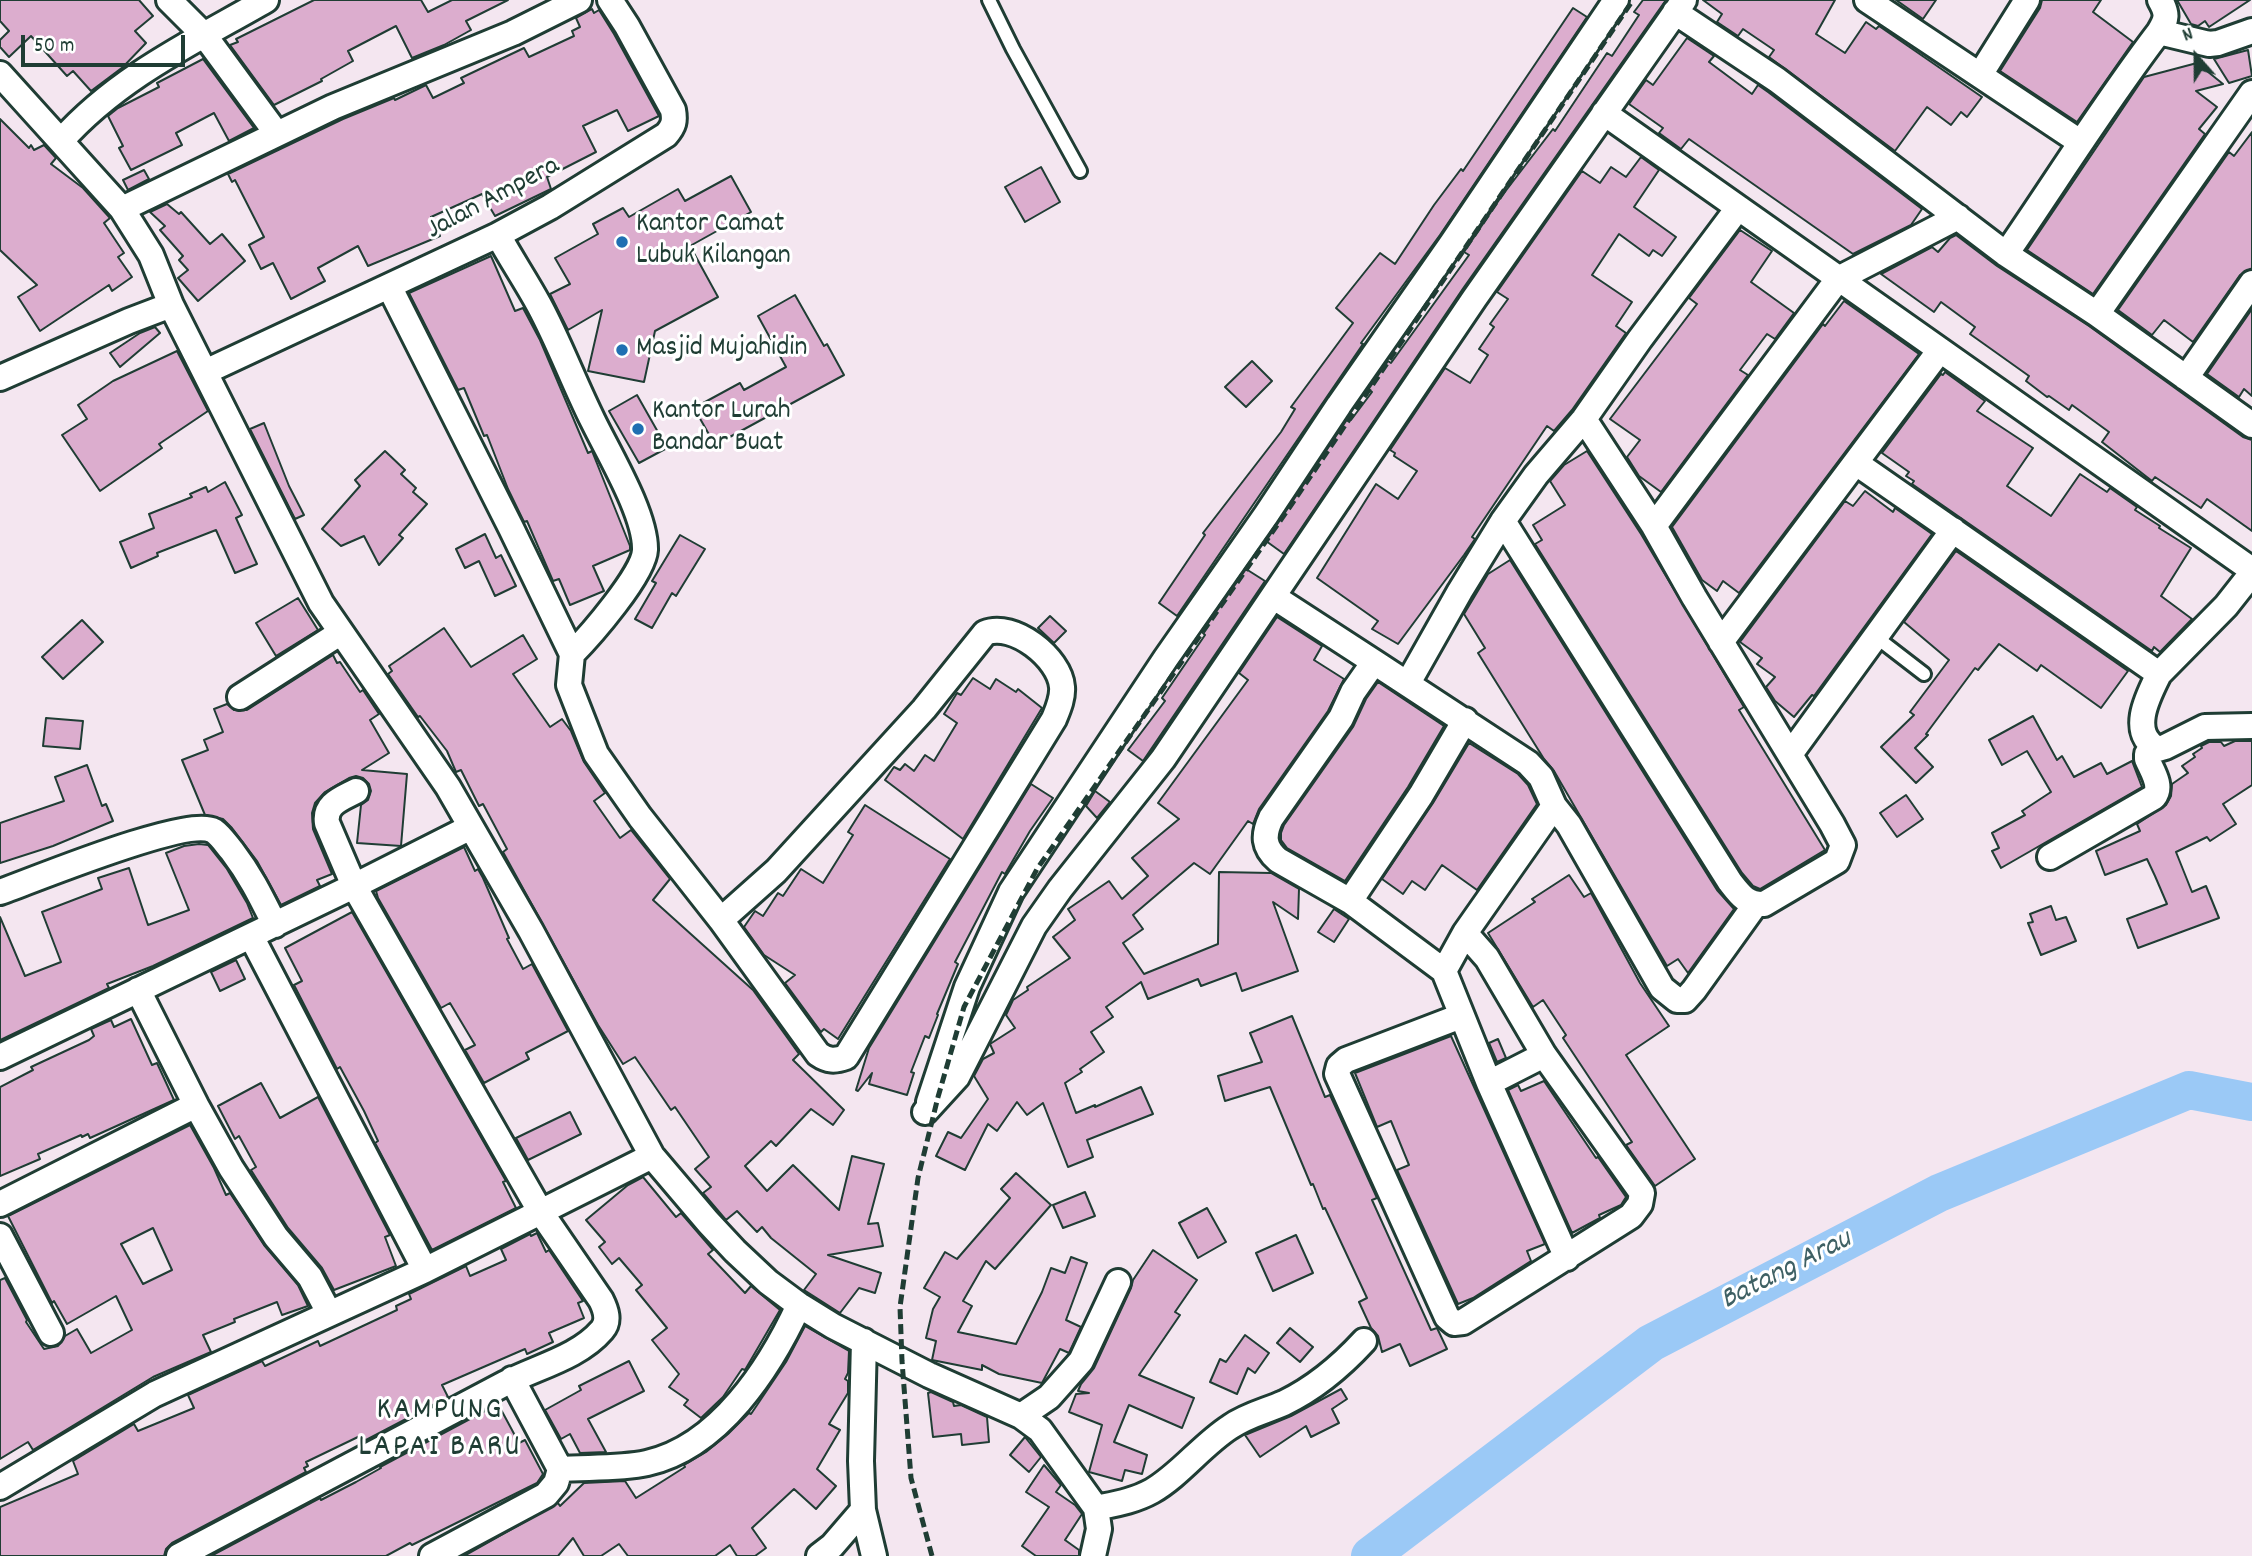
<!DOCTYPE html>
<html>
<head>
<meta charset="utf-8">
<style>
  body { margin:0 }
  #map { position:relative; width:2252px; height:1556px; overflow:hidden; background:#f4e6f0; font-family:Dekko,sans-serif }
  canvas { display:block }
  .north { position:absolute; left:2161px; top:21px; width:70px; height:70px; -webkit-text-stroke:5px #fff; paint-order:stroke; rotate:339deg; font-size:19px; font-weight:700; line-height:28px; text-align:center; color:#1f3d34 }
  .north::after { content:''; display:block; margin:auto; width:24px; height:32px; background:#1f3d34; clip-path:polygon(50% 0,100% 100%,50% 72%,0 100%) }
  .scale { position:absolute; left:21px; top:35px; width:164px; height:32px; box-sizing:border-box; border:4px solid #1f3d34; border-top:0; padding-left:9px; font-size:21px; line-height:24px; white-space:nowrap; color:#1f3d34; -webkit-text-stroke:5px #fff; paint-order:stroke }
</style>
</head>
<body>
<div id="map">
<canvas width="2252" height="1556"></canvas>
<div class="north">N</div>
<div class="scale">50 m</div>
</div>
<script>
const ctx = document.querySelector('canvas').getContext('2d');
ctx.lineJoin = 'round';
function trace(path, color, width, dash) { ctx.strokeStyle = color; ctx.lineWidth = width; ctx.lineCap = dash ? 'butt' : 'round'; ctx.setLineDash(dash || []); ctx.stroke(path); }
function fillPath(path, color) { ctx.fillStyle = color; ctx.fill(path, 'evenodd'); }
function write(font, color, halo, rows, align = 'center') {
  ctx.font = font + ' Dekko,sans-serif'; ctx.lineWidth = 6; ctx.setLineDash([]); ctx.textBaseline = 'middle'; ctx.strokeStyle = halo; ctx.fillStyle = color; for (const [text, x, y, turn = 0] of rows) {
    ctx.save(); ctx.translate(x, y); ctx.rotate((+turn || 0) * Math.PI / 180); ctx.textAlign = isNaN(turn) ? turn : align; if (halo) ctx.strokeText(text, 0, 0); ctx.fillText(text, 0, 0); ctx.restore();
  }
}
trace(new Path2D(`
  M1370,1556l281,-213 288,-150 250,-103 63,12`), '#9bc9f6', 38);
const building = new Path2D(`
  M0,0h139l14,16 -18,15 11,12 -23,24 -32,24 -18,-20 -6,5 -36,-40 -22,21 -9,-10v-7l9,-9 -9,-10z
  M314,0h107l7,12 24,-12h56l-42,21 5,9 -27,15 -32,13 -16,-32 -48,25 5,10 -32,18 1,2 -48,24 -44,-60 8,-3 -2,-3z
  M1643,0h23l-204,290 -178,264 -18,-13 82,-123 3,2 21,-28 -4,-2 20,-29 3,2 78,-108 -5,-3 37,-55 52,-68 2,2 52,-78 5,3 27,-41 -5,-3z
  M1703,0h132l-19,34 29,19 21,-31 10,7 3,-3 103,71 -15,20 -6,-5 -10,13 -24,-18 -32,44 -126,-94 5,-7 -31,-21 -5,7 -21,-14 5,-8z
  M1896,0h40l-13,19z
  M2042,0h59l-8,12 40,30 -56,80 -77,-51 40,-63z
  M2177,0h73l-41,27 -4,-6 -7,5 -7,-2z
  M1573,8l14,9 -147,218 -79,108 2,1 -186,272 -18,-13 46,-68 -2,-2 78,-101 14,-23 -4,-2 62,-84 -17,-15 44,-55 15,11 39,-59 27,-36 2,2z
  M592,9l2,4 5,-3 15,24 45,82 -31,15 -11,-21 -34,16 13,26 -49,25 4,12 -56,27 -13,-22 -51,23 9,19 -72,30 -10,-20 -40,22 7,13 -34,18 -18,-36 -12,6 -12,-24 15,-8 -29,-57 -3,2 -4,-8 115,-55 51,-21 1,2 31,-15 7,13 31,-15 -3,-5 63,-30 5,9 45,-21 -2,-5 8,-4 -4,-9z
  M1687,38l27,18 -5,6 43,32 6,-9 10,7 154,117 -11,16 -58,29 -164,-115 -8,10 -22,-16 4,-5 -34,-24 17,-24 7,5z
  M2248,50l4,26 -23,7 -15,-24z
  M203,59l51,69 -25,13 -15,-28 -38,20 6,12 -51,25 -12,-22 4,-2 -15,-30 10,-8 41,-21 -2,-4z
  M2197,63l26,21 -27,7 21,16 -18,22 6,5 -112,160 -66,-44 117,-173z
  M0,119l29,29 2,-3 3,5 10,-5 12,13 -5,6 32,24 27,30 -6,5 20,30 -6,4 14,20 -20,14 -3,-6 -69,46 -22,-34 19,-12 -37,-35z
  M2252,132v136l-12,7 -47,67 -29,-22 -12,15 -34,-25 111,-158 5,4z
  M1641,157l18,13 -25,37 42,30 -14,19 -9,-6 -4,6 -30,-22 -27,41 40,27 -16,24 10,7 -54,77 -18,21 -7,-5 -75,111 3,2 -11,16 -66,89 -26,-15 6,-8 -61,-43 59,-94 22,15 19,-28 -23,-15 1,-3 -5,-3 55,-82 25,15 18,-28 -9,-6 15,-22 -4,-3 18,-25 -11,-7 85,-121 18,12 11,-16 15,10z
  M1041,167l19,35 -35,20 -20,-35z
  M144,170l5,9 -21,11 -5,-10z
  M731,176l20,36 -61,34 28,51 -63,34 -11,51 -56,-11 14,-61 -34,20 -18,-36 20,-10 -15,-26 43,-24 -5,-10 30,-16 6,9 49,-28 7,12z
  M167,204l12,10 2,-2 29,32 12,-10 23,27 -47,40 -20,-23 10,-8 -9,-10 4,-4 -23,-26 5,-4 -15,-14z
  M1740,230l32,21 -21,31 43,31 -19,26 -8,-5 -27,36 8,5 -87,117 -22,-16 -12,-19 13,-17 -30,-21 87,-115 -8,-6z
  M1956,235l41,31 92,60 154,111 9,3v91l-45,-32 -6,9 -46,-31 -3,4 -50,-39 7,-10 -37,-27 -3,5 -20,-14 -2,1 -21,-16 3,-5 -59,-42 5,-7 -34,-25 -7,10 -53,-38 51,-27 6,5 12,-14z
  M491,256l24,55 8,-3 17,32 48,113 4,-2 38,95v4l-37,16 11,25 -34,14 -11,-26 -6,2 -26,-60 -3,1 -16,-33 -21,-54 -3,1 -20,-48 -6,2 -49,-97z
  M795,295l29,51 3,-2 17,31 -129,70 -21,-37 46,-25 4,7 42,-23 -28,-51z
  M1844,301l75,53 -180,239 -16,-12 -6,10 -15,-11 -30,-53 151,-203 2,2z
  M2252,309v87l-8,-7 -5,8 -32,-23z
  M155,327l5,6 -40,34 -10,-14 30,-20z
  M177,351l31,60 -49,33 3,4 -62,43 -38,-56 25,-16 -9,-14 35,-24z
  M1252,361l20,20 -26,26 -21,-20z
  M1945,372l40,29 -8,10 56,37 -26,38 44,30 29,-42 27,18 3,-4 27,19 -2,3 25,16 -1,2 32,20 -30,48 31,23 -32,33 -6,-5 -2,4 -240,-167 2,-3 -8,-5 3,-4 -27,-19 59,-79 2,1z
  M637,395l30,53 -28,15 -30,-52z
  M264,423l25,63 15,29 -9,4 -45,-90z
  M385,451l20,19 -4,4 15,14 -3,4 14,12 -28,31 4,3 -24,27 -15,-29 -23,10 -19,-17 38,-43 -5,-6z
  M1587,451l54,83 103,173 -5,3 86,140 -65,39 -7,-3 -11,-13 -207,-329 7,-4 -9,-15 32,-20 -15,-24 14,-16z
  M225,482l17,33 -6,3 21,46 -22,9 -19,-43 -59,23 1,3 -27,12 -11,-26 34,-14 -5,-14 43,-17 -2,-3 16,-7 2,5z
  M1865,491l28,21 2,-4 37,26 -118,162 -2,-1 -18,22 -19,-16 -9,-14 9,-10 -18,-13 5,-6 -22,-16 105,-141 8,5z
  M485,534l11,24 5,-3 15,31 -21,10 -16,-35 -14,7 -9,-19z
  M680,535l25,14 -29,47 -4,-3 -20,35 -17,-9 21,-36 -4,-2z
  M1956,551l172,120 -27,37 -60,-43 -4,6 -38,-27 -21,26 -3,-2 -49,66 2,1 -13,13 18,19 -17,16 -35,-36 33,-32 -4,-3 39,-52 -45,-38z
  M1510,560l207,330 17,19 -46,64 -10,-14 -11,7 -113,-195 -10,-12 -66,-106 7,-5 -21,-34 24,-40z
  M1246,569l19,12 -122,180 -15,-11 37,-49 -3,-3 43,-63 -3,-3z
  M298,598l20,32 -42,26 -20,-33z
  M1050,616l16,15 -12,12 -16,-15z
  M1277,617l45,29 -8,14 30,19 -16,32 -69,98 -6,15 -5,-3 -38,53 -16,-11 -61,52 10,14 -20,14 21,31 74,-30 1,-72 52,1 28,16 -1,30 -25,-17 25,69 -56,20 -6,-18 -35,13 -3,-7 -50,20 -7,-17 -35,25 7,10 -22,15 13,20 -24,17 2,3 -17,11 11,30 19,-8v2l46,-20 12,27 -66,26 6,17 -25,10 -25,-64 -16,12 -10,-13 -20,29 -9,-7 -23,46 -29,-14 12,-24 13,6 27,-39 -14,-23 9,-17 11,-6 -4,-9 25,-16 -9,-13 7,-15 15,-10 -1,-3 43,-29 -17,-21 22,-17 -7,-11 41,-28 13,18 26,-23 -16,-18 47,-39 -21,-16 90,-123 -9,-7z
  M82,620l21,22 -40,37 -21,-22z
  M444,628l27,39 52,-32 14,24 -24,15 37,53 12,-8 9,12 13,31 21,31 -11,8 26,37 11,-8 39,49 -17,21 100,90 46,64 -6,6 51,50 -11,15 -22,-16 -35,37 -5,-5 -26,25 22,25 26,-26 46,45 13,-54 32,8 -16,60 10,-1 5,23 -55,9 53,18 -6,20 -16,-5 -19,25 -36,-23 12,-16 -45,-36 -9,-11 -5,5 -20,-21 -11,9 -23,-27 8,-6 -16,-18 14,-12 -34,-50 -4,3 -36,-53 -12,7 -25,-39 -95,-173 4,-3 -24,-45 -4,2 -18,-36 -5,2 -9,-21 -27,-35 -2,1 -30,-43 4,-3 -3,-5z
  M333,655l4,8 3,-1 20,30 3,-2 16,24 -9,6 19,33 -27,17 45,4 -6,72 -44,-3 4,-38 7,-5 3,-9 -2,-7 -6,-6 -7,-2 -7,2 -24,14 -10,11 -3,10 1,16 19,45 -15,6 3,6 -39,19 -24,-44 -25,-33 -9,-9 -18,-4 -23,-55 26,-10 -4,-10 19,-8 -9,-23 13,-5 7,6h13z
  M973,678l17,11 6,-10 20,13 2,-3 24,19 -79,131 -78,-59 9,-13 6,3 5,-6 9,7 11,-16 9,6 23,-38 -13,-9 13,-21 4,2z
  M1378,682l66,44 -36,61 -63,94 -58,-33 -6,-8v-7l3,-8 69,-98 13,-28z
  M2033,716l24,44 5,-4 12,21 27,-14 6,11 25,-13 10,26 -141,81 -9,-17 7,-3 -7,-15 33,-18 -3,-4 29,-19 -24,-41 -25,14 -13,-25z
  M46,718l37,3 -3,28 -37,-3z
  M2235,741h17v44l-29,19 13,20 -26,17 -3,-4 -31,15 16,40 14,-6 13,32 -81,30 -11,-29 40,-15 -12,-28 -8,-17 -42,16 -9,-24 44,-20 -3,-7 29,-19 5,-9 1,-12 16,-11 -6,-7 13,-9 -2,-3 9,-6 -1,-2 8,-4h12l3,4z
  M1469,743l49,31 10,11 9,19 -60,86 -35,-25 -17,25 -13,-9 -9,13 -21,-15 51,-76z
  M87,765l15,41 4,-2 7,17 -60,25 -53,17v-40l64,-22 -9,-24z
  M1031,784l22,14 -23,33 -25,43 -3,-2 -47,90 3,2 -21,50 1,1 -9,23 -4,-2 -14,36 3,1 -7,22 -38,-11 3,-11 -14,18 -2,-1 13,-42z
  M1095,791l15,11 -13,16 -11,-12z
  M1906,795l17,24 -26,18 -17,-24z
  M865,805l85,54 -112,180 -14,-10 -3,3 -36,-49 10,-8 -31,-20 -20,-28 11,-16 8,5 15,-23 5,3 18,-27 22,14 30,-48 -5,-3z
  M199,844l9,1 19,24 20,34 6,15 -100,48 -46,18 2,4 -109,52v-123l25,59 36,-14 -19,-50 60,-23 -4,-11 31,-10 19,57 41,-15 -23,-57 18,-7z
  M464,847l11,24 3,-2 5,9 26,60 -2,1 16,30 9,-5 36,67 -42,22 3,6 -45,24 -19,-33 10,-5 -25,-42 -9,5 -63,-110 -2,-7z
  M1569,875l15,22 7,-4 49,90 29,43 -43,29 69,104 -40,27 -29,-41 6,-3 -69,-104 3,-3 -23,-35 -10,7 -45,-74 47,-31 -3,-3z
  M2051,906l5,14 10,-3 10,24 -35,14 -13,-32 5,-1 -3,-8z
  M1334,909l15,10 -15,23 -16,-10z
  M352,912l154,269 -3,1 13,26 -84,42 -57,-107 3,-2 -14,-30 -24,-44 -3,2 -43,-84 8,-4 -17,-33z
  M236,960l9,19 -25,12 -9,-19z
  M1292,1016l33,81 5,-2 47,103 -5,2 59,130 6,-2 10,21 -37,17 -10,-22 -18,8 -4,-16 -7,-8 -12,-26 8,-4 -42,-90 -2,1 -10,-25 -2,1 -41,-98 -45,14 -7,-25 44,-14 -12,-29z
  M131,1019l21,46 5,-2 17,37 -84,38 -2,-4 -6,3 -1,-2 -43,19 2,5 -40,17v-89l33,-17 -2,-3 58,-27 5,-4 -3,-7 20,-9 3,7z
  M1451,1036l94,208 -18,7 4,10 -58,37 -15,6 -61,-134 12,-5 -18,-44 -14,6 -22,-54z
  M1498,1039l8,19 -9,4 -8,-19z
  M1544,1081l52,77 2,-1 28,40 -5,8 -22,10 1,3 -28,15 -64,-143 10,-5 3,6z
  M261,1083l19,35 38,-21 72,138 -5,2 11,29 -62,24 -12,-22 -34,-40 -32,-50 -5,-8 5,-3 -17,-31 -4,3 -17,-33z
  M570,1112l11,22 -53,26 -12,-22z
  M190,1125l24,43 12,27 4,-2 34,52 34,40 10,21 -26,9 -5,-13 -43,17 1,3 -32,13 8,17 -58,25 -120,73 -5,-8 -28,17v-179l5,-2 22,42 -1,2 18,27 14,-3 7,-10 12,-7 14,24 41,-23 -16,-34 -49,28 -13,-23 -2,2 -44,-87zM153,1228l19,42 -29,14 -22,-40z
  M1016,1173l35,32 -56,64 -9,-8 -23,40 9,5 -14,26 58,12 26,-52 9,-24 14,5 6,-16 16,6 -21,57 15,7 -12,26 -9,-4 -18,34 -43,-9 -17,-9v5l-50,-10 4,-19 -10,-3 7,-29 7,-12 -16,-9 21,-36 12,7 53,-61 -9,-9z
  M643,1177l33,40 5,-4 32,37 -5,4 37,39 6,-7 29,24 -35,60 -3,-1 -19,28 -22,21 -17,-13 4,-5 -19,-13 10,-13 -27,-34 15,-12 -31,-38 6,-5 -23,-27 -7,6 -13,-17 6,-5 -19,-22 42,-35z
  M1085,1192l10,24 -32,12 -10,-23z
  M1207,1208l19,34 -28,16 -19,-35z
  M537,1233l9,19 3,-2 34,51 -5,2 6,15 -35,15 4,9 -26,12 -2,-5 -83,36 6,12 -82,43 -6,-4 -54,26 2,4 -4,2 2,4 -134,71 -6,6 -2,7h-164v-49l78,-33 -5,-13 61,-37 4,7 56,-23 -6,-13 74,-34 3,5 53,-25 2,5 77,-36 -1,-4 15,-7 -2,-5 57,-28 4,10 36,-16 -5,-11 29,-15 1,2z
  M1296,1235l17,38 -40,18 -17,-38z
  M1153,1250l44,30 -22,32 5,3 -41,60 55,23 -12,30 -53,-23 -15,37 33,13 -5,19 -17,-4 -3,11 -33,-9 13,-47 -33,-13 7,-18 13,-1 -11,-2 3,-7 13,-16 37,-80 2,-8z
  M805,1326l44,25 -1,22 -3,6 3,2v12l-19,31 11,6 -23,39 19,17 -20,23 -22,-20 -42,39 14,20 -11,8h-18l-7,-11 -15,11h-87l-9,-12 -18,12h-17l-11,-18 -15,18h-94l94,-53 2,3 24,-23 41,-2 11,17 49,-31 -1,-2 22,-13 22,-18 21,-21 2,1 35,-52z
  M1290,1328l23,19 -13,15 -23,-19z
  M1245,1335l24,18 -14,20 -7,-5 -11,26 -27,-12 10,-23 6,3z
  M629,1361l15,30 -56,28 18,33 -26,1 -10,-19 -9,5 -16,-29 36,-20 -2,-4z
  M1341,1389l6,10 -15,10 7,14 -28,14 -5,-11 -46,31 -15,-22 46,-19z
  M931,1392l22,10 1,4 7,-1 26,12 2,25 -27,3 -1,-11 -28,3 -5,-44z
  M498,1404l21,39 6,-3 18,34 -6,9 -125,62 -2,-2 -24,13h-175l109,-58 1,2 35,-18 25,-14 -1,-1z
  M1025,1437l16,20 -12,15 -19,-17z
  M1044,1465l17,20 -5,7 19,13 7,9 -17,26 14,10v6h-43l-14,-10 27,-39 -23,-15z`);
fillPath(building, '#dcadce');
trace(building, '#1f3d34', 2);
const service = new Path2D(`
  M989,0l24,49 67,122
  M1876,637l48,37`);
const minor = new Path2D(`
  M169,0l36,36 72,98
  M1867,0l213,142
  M1675,12l102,68 229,174 91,60 155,111
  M2159,32l50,12 9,-1 34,-12
  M0,74l122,135 29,46 20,50 150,298 127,184 83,144 121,225 56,66 27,29 33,31 31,23 34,21 96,49 92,41 19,14 56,78 3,21 -6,27
  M1980,75l47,-75
  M1604,113l648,457
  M61,141c57,-64 132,-99 205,-141
  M122,209l211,-102 180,-74 66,-33
  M498,235c13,24 28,46 41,70 20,37 35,78 54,116 16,33 53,94 52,129 -1,24 -55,86 -73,104
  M2006,254c51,-74 98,-150 153,-222 8,-13 9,-18 1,-32
  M390,288l121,240 61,126 -3,31 27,69 44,63 81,103 97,134c10,7 17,7 28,3l208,-338c4,-10 9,-21 8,-32 -2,-29 -49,-66 -77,-54l-61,76 -148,162 -55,49
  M2097,314l155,-221
  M205,372l293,-137 52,-28 116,-72c8,-9 9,-14 7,-25l-46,-84 -17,-26
  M0,378l129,-57 42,-16
  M2186,378l66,-95
  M1856,463l303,211 67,-68 26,-33
  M1503,521l227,361c10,13 17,23 34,22l73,-43 6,-16 -11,-21 -138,-227 -40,-71 -70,-107
  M1654,526l184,-247 120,-62
  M1274,597l100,65 -21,30 -12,26 -70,100c-8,17 -8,29 7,42l72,41 94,70 45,112 78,175
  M1721,642l219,-292
  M1374,662l154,101 13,14 13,29 -89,127
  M2159,674c-11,22 -31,59 -1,75l7,-2 40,-20 47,-1
  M1408,683l52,-92 43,-70 33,-46 48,-56 56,-80 98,-131
  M240,697l100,-64
  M1791,753l162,-223
  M1554,806l15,19 93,163 15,12h8l9,-10 61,-85
  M2050,857l104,-60c9,-11 -2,-26 -7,-38v-5l6,-8
  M0,892c34,-12 187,-76 214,-61 7,5 12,13 18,20 19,25 29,46 43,74
  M1350,901l71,-106 44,-75
  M251,936l174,334
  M1444,971l21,-38 22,25 57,97 98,138 -2,11 -9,12 -168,106 -9,1 -7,-6 -110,-243 2,-8 7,-6 115,-44
  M138,990l58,115 35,63 45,69 34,40 19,36
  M0,1057l354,-171 117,-59
  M1489,1083l55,-28
  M929,1102l38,-115 44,-95 155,-234 100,-143 73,-110 113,-162 164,-243
  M925,1112l32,-35 77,-151 26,-37 103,-130 311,-460 210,-299
  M0,1204l196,-99
  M0,1236l51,97
  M1021,1416l28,-19 32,-36 37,-79
  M560,1469c28,-2 59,0 87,-6 72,-16 123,-95 152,-158
  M0,1487l155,-93 270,-124 227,-114
  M1096,1508c19,-4 38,-7 56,-17 28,-16 50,-46 78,-64 17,-12 36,-16 54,-24 31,-15 57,-37 80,-62
  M863,1510l11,46
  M179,1556c108,-57 217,-115 325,-172 32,-17 74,-26 98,-54 8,-9 4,-20 -1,-30l-61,-89 -186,-325 -27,-63c-3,-19 14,-24 29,-32
  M432,1556l114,-61 10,-12 4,-14 -48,-90
  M819,1556l13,-10 31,-36 -2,-49 3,-120`);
trace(service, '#1f3d34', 18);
trace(minor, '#1f3d34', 30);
trace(service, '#fff', 12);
trace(minor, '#fff', 24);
trace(new Path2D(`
  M932,1556l-21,-78 -9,-117 -2,-54 18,-129 20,-81 26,-90 73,-138 250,-358 346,-511`), '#1f3d34', 5, [10, 5]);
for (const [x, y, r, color] of [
  [622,242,7,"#1f6fb2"],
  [622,350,7,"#1f6fb2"],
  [638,429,7,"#1f6fb2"]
]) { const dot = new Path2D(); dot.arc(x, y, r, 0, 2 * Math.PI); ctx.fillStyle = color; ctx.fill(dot); trace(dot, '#fff', 2.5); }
write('28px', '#1f3d34', '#fff', [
  ["Jalan Ampera",494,200,-28]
]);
write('28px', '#1f3d34', '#fff', [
  ["Kantor Camat",636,226],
  ["Lubuk Kilangan",636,258],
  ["Masjid Mujahidin",636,350],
  ["Kantor Lurah",652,413],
  ["Bandar Buat",652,445]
], 'left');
write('italic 30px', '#3e6064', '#fff', [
  ["Batang Arau",1787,1272,-27]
]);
ctx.letterSpacing = '2px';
write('32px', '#1f3d34', '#fff', [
  ["KAMPUNG",440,1413],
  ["LAPAI BARU",440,1450]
]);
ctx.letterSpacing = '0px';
</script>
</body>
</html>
